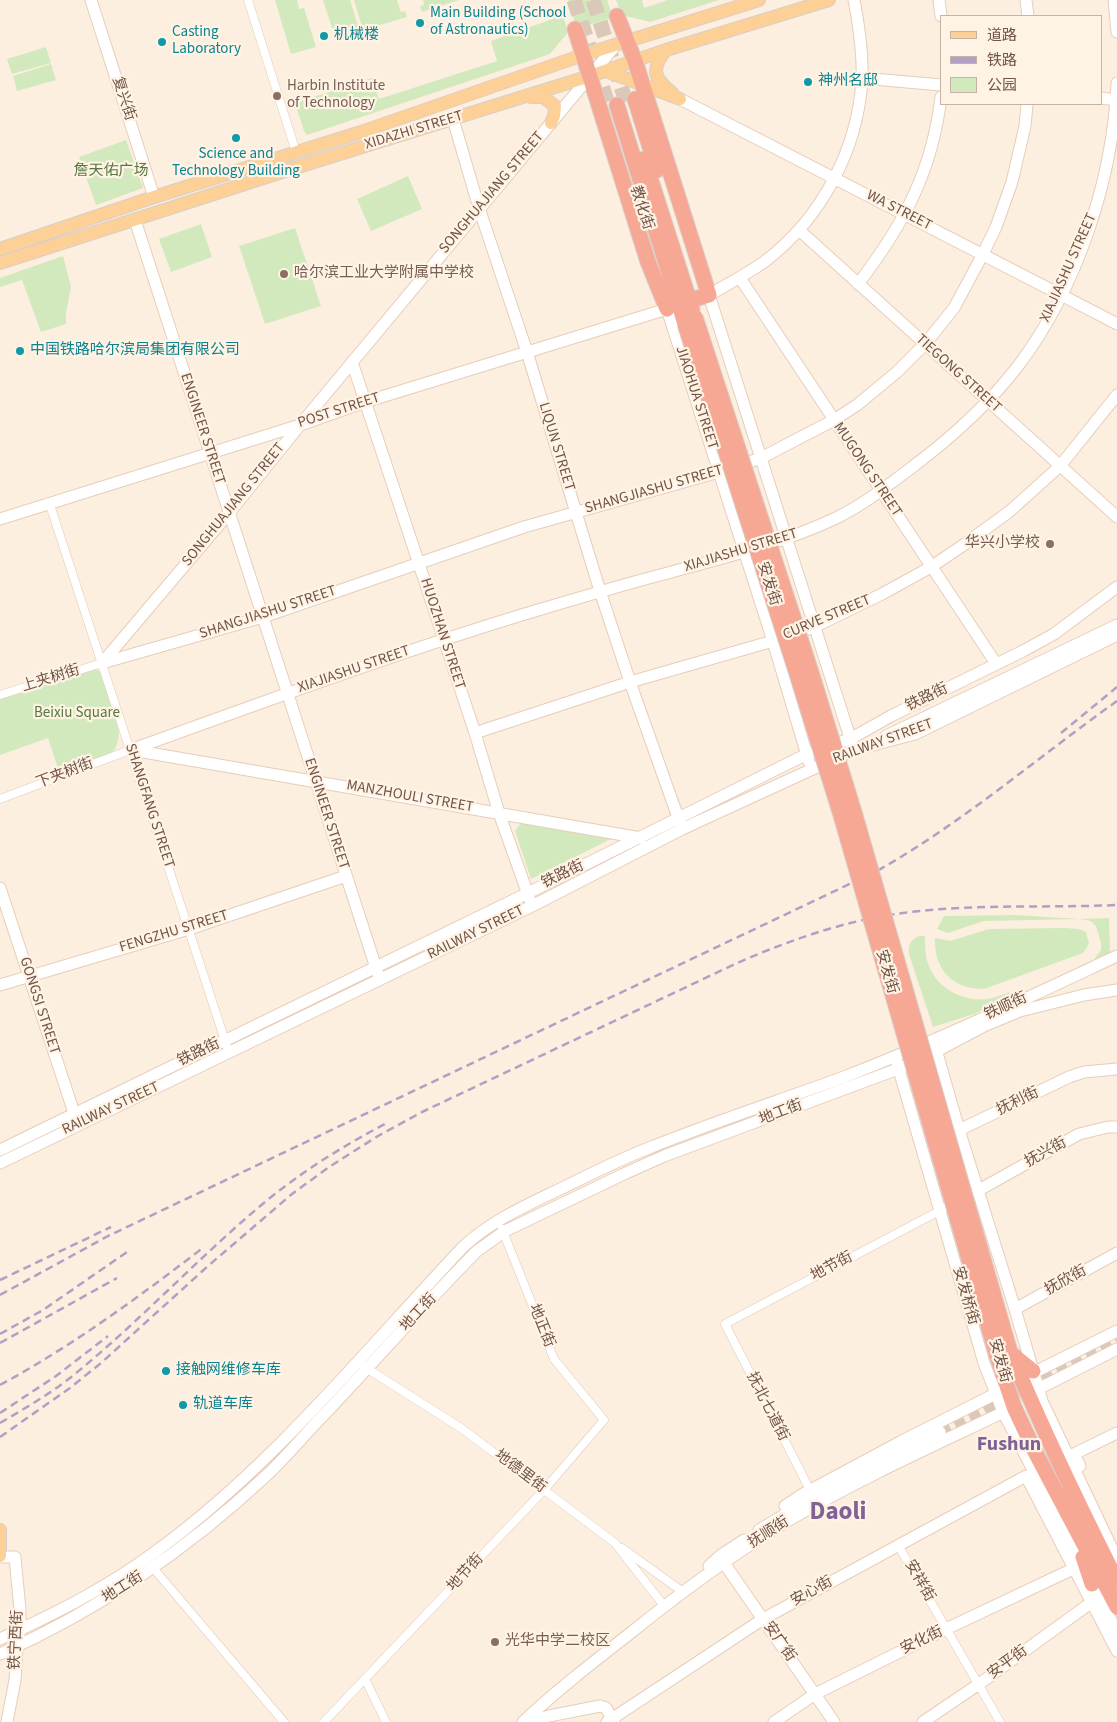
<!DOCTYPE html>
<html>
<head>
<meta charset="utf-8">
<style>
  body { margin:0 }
  #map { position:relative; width:1117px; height:1722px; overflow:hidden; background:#fcefdf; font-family:"Source Sans 3","Noto Sans SC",sans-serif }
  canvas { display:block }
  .legend { position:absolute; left:940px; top:15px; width:162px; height:90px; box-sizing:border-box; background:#fff3e5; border:1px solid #c7b3a6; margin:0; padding:6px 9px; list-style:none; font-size:15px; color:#725447 }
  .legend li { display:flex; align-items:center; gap:10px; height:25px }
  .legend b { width:25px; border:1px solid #c7b3a6 }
</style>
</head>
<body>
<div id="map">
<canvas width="1117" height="1722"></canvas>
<ul class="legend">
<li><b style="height:6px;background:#fcd096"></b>道路</li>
<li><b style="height:6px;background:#b19fc4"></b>铁路</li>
<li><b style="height:14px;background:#d2e9be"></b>公园</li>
</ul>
</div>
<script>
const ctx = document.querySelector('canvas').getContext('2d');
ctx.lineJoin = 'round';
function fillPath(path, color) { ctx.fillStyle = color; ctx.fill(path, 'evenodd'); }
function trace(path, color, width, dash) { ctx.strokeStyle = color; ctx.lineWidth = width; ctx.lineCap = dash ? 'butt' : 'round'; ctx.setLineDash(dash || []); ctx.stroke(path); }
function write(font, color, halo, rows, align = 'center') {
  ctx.font = font + ' "Source Sans 3","Noto Sans SC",sans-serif'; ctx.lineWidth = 4.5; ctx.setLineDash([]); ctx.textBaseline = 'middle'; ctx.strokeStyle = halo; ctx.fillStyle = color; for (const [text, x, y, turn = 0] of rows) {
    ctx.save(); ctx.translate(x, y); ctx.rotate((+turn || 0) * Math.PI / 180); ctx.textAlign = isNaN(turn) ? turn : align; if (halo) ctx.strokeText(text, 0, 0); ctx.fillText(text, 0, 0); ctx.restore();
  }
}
fillPath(new Path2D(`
  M275,0h22l2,9 5,-1 12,39 -25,7z
  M323,0h27l10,33 -24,7z
  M354,0h43l4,12 4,-1 2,6 -44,13z
  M423,0h36l-37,12 -2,-6 4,-1z
  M568,0h39l5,15 -1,3 -32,10 -3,-1z
  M616,0h26l2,8 24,-8h51l-69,22 -28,-7z
  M558,17l6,2 4,13 -18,22 -243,81 -3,-4 -9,-28 77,-25 7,21 118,-38 -6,-20z
  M46,47l5,16 -39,11 -5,-15z
  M51,64l5,16 -39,11 -4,-15z
  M126,140l17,48 -47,17 -17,-48z
  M408,176l14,33 -51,22 -14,-32z
  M201,224l11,33 -41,15 -12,-33z
  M295,228l26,78 -56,18 -26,-78z
  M63,256l8,31 -5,26v11l-25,8 -19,-52 -22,7v-9z
  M95,669l8,4c6,21 30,69 4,83 -12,7 -34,11 -48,15l-11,-33 -48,17v-57z
  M523,820l92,17 -84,42 -16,-48z
  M1015,915l65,4 29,-1 1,35 -16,6 7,-9v-7l-5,-17 -5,-5 -11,-2 -96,2 -36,12 -11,-4 7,-13z
  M1065,928l14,1 7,3 3,12 -6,9 -99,36c-32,0 -50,-19 -49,-51l15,3 39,-12z
  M919,936h6c0,9 0,19 3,27 7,24 34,39 59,36 10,-2 20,-6 30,-9l1,3 -44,21 -41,13 -24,-73c-1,-10 2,-14 10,-18z`), '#d2e9be');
trace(new Path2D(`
  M940,1432l177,-92`), '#dac8b9', 11, [11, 5.5]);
trace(new Path2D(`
  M574,0l35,107
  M593,0l33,102`), '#dac8b9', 15, [15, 8]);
const street = new Path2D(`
  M248,0l48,152
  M49,502l180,551
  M0,695l102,-32
  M0,799l130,-49
  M363,1366l98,62 154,115 49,63
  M810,1490l-85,-166 254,-134
  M898,1545l102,177
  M622,1548l61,44
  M154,1569l130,153
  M365,1679l21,43
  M324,1722l220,-232 60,-70 -50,-61 -52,-130`);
const secondary = new Path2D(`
  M91,0l63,197
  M939,0l2,16
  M1026,0l2,16
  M1114,0l3,32
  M862,78l79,7
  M1101,98l16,2
  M680,99c146,75 292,149 437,225
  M453,119l26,89 48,144 73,239 30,91 50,141
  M135,220l243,754
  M799,230l318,287
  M740,278l255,384
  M858,284c46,-60 74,-112 83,-187
  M352,362l123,371 24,80 31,87
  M0,519l300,-94 65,-23 302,-93 106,332 36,121
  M102,663l161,-46 261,-90 195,-55 42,-14 73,-38 23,-15 40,-33 28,-28 29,-36 29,-54 13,-27 16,-45 13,-56 2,-22
  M102,663l127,-150 71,-88 315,-379
  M475,733l155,-51 143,-41 41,-14 68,-33 49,-27 34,-23 45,-33 50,-45 57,-71
  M886,736l231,-111
  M852,744l-143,-449c19,-11 38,-21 55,-33 57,-43 94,-112 98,-183 1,-26 -3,-53 -8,-79
  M130,750c128,-46 255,-93 385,-133 50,-15 99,-30 149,-43 58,-16 117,-30 172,-56 27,-13 51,-32 75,-50 40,-30 77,-63 107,-102 59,-78 95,-186 99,-283
  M132,750l509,88
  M0,888l76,231
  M0,985l189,-56 157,-53
  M935,1046l24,84 56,179 27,92 75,158
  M897,1063l87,300 19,49 114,220
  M953,1133l116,-56 15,-5 33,-3
  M0,1150l528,-257 279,-139 43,-15 41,-23 132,-65 31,-17 63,-47
  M0,1163l532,-257 150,-77 172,-79 61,-16 202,-99
  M979,1190l100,-56 29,-7h9
  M1015,1309l102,-56
  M1033,1373l84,-42
  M1038,1389l79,-40
  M1080,1466l-6,-12 43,-21
  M785,1506l18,-12 97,-52 101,-51
  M759,1530l52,-31 129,-67
  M0,1557h15l5,53v19l-3,18 -2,33 -8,42
  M724,1563l110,159
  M709,1566l12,-11 23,-15
  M0,1639c54,-25 107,-51 155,-87 117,-85 209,-200 308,-305 28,-26 62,-41 97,-58 29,-14 58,-29 89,-41 64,-26 130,-47 195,-71 93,-36 183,-79 273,-121
  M0,1654c101,-45 187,-104 268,-180 17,-16 33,-35 49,-52 54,-56 105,-116 160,-171l28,-20 121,-58 38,-17 234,-87 39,-18 47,-25 36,-15 64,-16 33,-5
  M523,1722c33,-31 69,-59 105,-87 52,-42 106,-82 163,-116 70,-41 144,-74 217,-109
  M528,1722l21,-6 51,-10 6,2 8,14
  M607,1722l156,-103 263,-143 91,175
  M774,1722l41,-28 131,-65 129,-61
  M923,1722l56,-38 113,-82`);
const primary = new Path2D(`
  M666,50c-16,20 -12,28 6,43
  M606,71l74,28
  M531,97h12l12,9 -1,10 -3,7
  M0,249l154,-52 207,-65 222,-77 176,-55
  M0,263l285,-92 305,-95 76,-26 163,-50
  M0,1530v26`);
const highway = new Path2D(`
  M617,16l18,45 74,234 -19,5
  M575,29l73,233 19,47
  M635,99l22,71
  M617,105l68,219
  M644,159l48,150
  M1010,1352c33,78 69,154 107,229
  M1013,1355l20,16
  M997,1356l17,51 21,45 82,155
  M1083,1557l9,27`);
trace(street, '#e0cabb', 9);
trace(secondary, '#e7cdbb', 13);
trace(primary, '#d8cfcb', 14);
trace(highway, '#d8cfcb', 17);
trace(street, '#fff', 8);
trace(secondary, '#fff', 11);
trace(primary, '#fcd096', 12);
trace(highway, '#f7a895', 15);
trace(new Path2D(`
  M1061,733l56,-46
  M0,1280l111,-53
  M0,1295l108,-59 769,-365c85,-48 160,-113 240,-170
  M0,1334l43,-24 84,-58
  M0,1343l117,-65
  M0,1385c72,-39 139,-88 204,-138
  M0,1413l56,-37 52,-40
  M0,1423c24,-14 48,-28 70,-45 66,-53 124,-116 189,-171 39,-33 82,-60 126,-83
  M0,1437l70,-49 31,-25 107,-97 84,-72 37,-27 49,-31 44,-24 313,-148c59,-26 120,-47 185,-53 66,-7 131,-3 197,-6`), '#b19fc4', 2.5, [8, 5]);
const highwayBridge = new Path2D(`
  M695,317l115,352 44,143 156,540
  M685,324l112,350 43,138 157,544`);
trace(highwayBridge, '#d8cfcb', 17, []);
trace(highwayBridge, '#f7a895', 15);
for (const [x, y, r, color] of [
  [420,23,5,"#0f9aa8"],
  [324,36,5,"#0f9aa8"],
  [162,42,5,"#0f9aa8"],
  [808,82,5,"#0f9aa8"],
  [277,96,5,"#8d6e63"],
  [236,138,5,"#0f9aa8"],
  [284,274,5,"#8d6e63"],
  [20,351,5,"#0f9aa8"],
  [1050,544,5,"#8d6e63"],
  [166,1371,5,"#0f9aa8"],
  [183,1405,5,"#0f9aa8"],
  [495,1642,5,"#8d6e63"]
]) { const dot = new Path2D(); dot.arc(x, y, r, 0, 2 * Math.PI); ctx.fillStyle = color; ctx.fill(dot); trace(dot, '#fff3e5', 2); }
write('15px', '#0d838f', '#fff3e5', [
  ["Main Building (School",430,14],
  ["of Astronautics)",430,31],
  ["Casting",172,33],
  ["Laboratory",172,50],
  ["机械楼",334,36],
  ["神州名邸",818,82],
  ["Science and",236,155,"center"],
  ["Technology Building",236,172,"center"],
  ["中国铁路哈尔滨局集团有限公司",30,351],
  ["接触网维修车库",176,1371],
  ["轨道车库",193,1405]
], 'left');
write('15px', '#785e54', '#fff3e5', [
  ["Harbin Institute",287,87],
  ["of Technology",287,104],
  ["哈尔滨工业大学附属中学校",294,274],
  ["华兴小学校",1040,544,"right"],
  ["光华中学二校区",505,1642]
], 'left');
write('15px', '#725447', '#fff3e5', [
  ["复兴街",123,99,72],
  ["XIDAZHI STREET",414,131,-17],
  ["SONGHUAJIANG STREET",492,193,-50],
  ["教化街",641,208,72],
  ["WA STREET",899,211,27],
  ["XIAJIASHU STREET",1069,268,-66],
  ["TIEGONG STREET",958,374,42],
  ["JIAOHUA STREET",696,398,72],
  ["POST STREET",339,411,-18],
  ["ENGINEER STREET",202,429,72],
  ["LIQUN STREET",556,447,73],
  ["MUGONG STREET",867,470,56],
  ["SHANGJIASHU STREET",654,490,-16],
  ["SONGHUAJIANG STREET",234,505,-51],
  ["XIAJIASHU STREET",741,551,-17],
  ["安发街",768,584,72],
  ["SHANGJIASHU STREET",268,613,-18],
  ["CURVE STREET",827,618,-23],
  ["HUOZHAN STREET",442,634,72],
  ["XIAJIASHU STREET",354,670,-19],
  ["上夹树街",51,679,-17],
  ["铁路街",927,698,-26],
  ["RAILWAY STREET",883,742,-20],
  ["下夹树街",65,774,-21],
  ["MANZHOULI STREET",410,797,10],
  ["SHANGFANG STREET",149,806,72],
  ["ENGINEER STREET",326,814,72],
  ["铁路街",563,875,-26],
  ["FENGZHU STREET",174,932,-17],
  ["RAILWAY STREET",476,933,-26],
  ["安发街",886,972,74],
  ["GONGSI STREET",39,1006,72],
  ["铁顺街",1006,1007,-25],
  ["铁路街",199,1053,-26],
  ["抚利街",1018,1102,-26],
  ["RAILWAY STREET",111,1109,-25],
  ["地工街",781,1113,-21],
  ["抚兴街",1046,1153,-29],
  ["地节街",832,1267,-28],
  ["抚欣街",1066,1281,-29],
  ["安发桥街",965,1296,74],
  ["地工街",419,1313,-47],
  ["地正街",541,1326,68],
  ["安发街",999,1361,74],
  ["抚北七道街",767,1407,63],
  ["地德里街",520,1472,37],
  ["抚顺街",769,1533,-32],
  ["地节街",466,1573,-47],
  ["安祥街",919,1581,60],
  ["地工街",123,1588,-32],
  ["安心街",812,1592,-29],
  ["铁宁西街",17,1640,-87],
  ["安化街",922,1641,-26],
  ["安广街",779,1642,55],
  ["安平街",1008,1663,-36]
]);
write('15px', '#54783f', '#fff3e5', [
  ["詹天佑广场",111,172],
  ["Beixiu Square",77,714]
]);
write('bold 20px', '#816296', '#fff3e5', [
  ["Fushun",1009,1446]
]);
write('bold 25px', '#816296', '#fff3e5', [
  ["Daoli",838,1514]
]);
</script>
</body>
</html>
